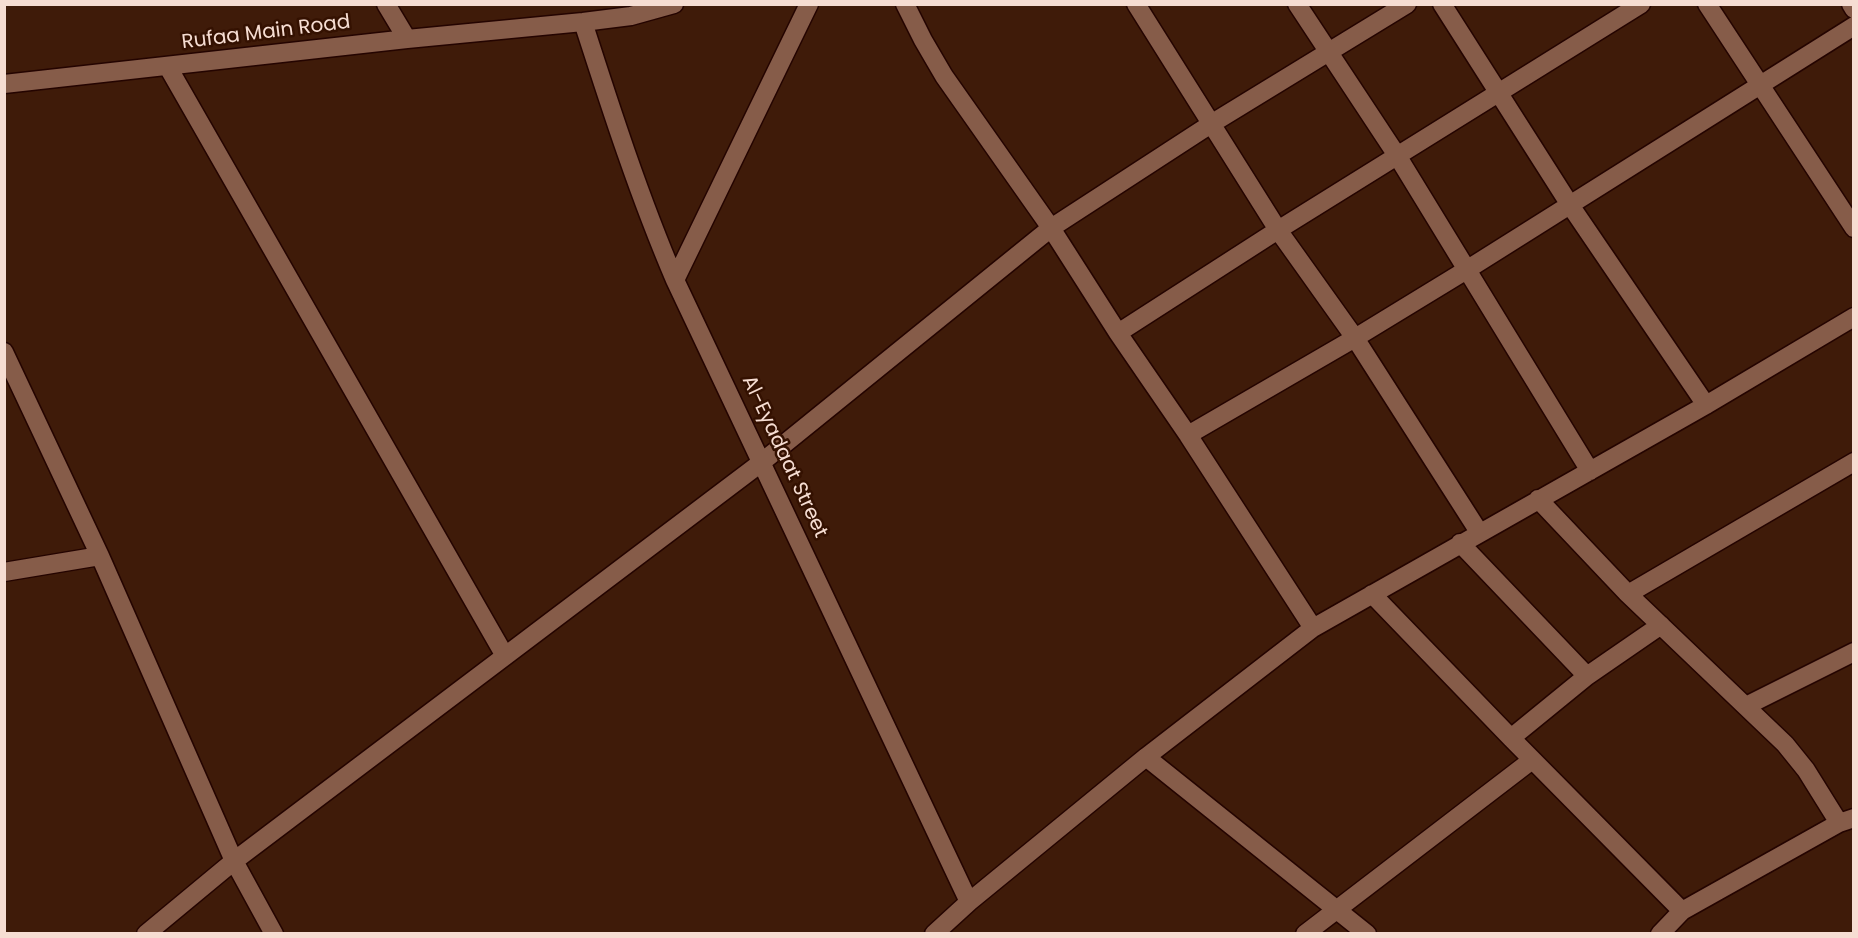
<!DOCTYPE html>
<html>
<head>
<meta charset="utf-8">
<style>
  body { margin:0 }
  #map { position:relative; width:1858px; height:938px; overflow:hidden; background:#3f1b09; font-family:Poppins,sans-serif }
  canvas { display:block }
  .frame { position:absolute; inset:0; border:6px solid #f6ddd2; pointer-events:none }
</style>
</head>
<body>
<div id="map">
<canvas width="1858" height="938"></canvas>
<div class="frame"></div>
</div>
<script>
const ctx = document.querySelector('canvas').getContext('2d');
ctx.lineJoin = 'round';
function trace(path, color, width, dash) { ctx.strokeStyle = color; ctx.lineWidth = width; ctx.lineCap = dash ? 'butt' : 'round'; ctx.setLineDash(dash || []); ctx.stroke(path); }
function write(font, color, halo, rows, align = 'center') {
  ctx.font = font + ' Poppins,sans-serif'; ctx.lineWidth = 5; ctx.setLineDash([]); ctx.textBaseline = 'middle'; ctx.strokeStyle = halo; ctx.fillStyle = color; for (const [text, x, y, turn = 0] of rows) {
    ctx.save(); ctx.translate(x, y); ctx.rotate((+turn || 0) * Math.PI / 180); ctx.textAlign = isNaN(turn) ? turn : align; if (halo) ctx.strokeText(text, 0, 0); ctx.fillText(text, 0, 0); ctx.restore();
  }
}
const minor = new Path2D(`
  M386,4l21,35
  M905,4l18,36 21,36 107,152 67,105 70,102 125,193
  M1136,4l142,226 77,108 124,194
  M1297,4l101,153 192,314
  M1442,4l128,201 136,200
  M1707,4l147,224
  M1851,4l3,5
  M583,22c28,87 56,174 92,258l294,622
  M168,67l337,589
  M4,84l403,-45 176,-17 48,-6 43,-12
  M675,280l134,-276
  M1118,333l160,-103 363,-226
  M4,352l96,204 134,305 40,73
  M1188,435l167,-97 113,-69 386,-243
  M1538,499l90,95 157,150 21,26 33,53
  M1460,543l127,133
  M4,572l96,-16
  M1372,594l139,144 171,173 -22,23
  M1628,594l226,-132
  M1746,706l108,-54
  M1511,738l76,-62 74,-51
  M1146,757l221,177
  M1682,911l157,-88 15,-5
  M146,934l88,-73 528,-399 289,-234 160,-104 196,-120
  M934,934l35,-32 177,-145 167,-129 393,-223 148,-88
  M1305,934l227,-174`);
trace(minor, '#240400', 21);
trace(minor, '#865c49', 18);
write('20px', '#f6ddd2', '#341101', [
  ["Rufaa Main Road",266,33,-7],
  ["Al-Eyadaat Street",784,457,65]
]);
</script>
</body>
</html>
